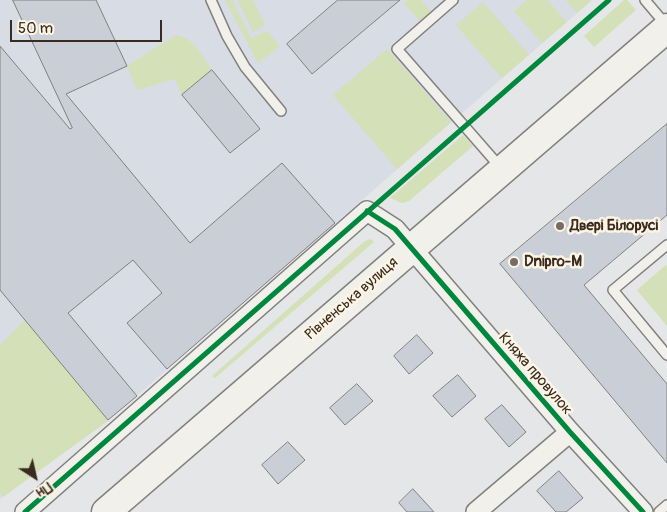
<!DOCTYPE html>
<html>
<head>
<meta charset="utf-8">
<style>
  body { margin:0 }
  #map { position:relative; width:667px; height:512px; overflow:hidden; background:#e4e6e7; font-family:Pangolin,sans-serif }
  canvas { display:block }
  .north { position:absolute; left:10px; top:452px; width:50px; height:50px; -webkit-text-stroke:4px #fcf5e5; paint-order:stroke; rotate:145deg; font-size:14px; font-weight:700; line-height:20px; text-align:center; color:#3b2a1e }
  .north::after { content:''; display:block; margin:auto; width:18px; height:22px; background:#3b2a1e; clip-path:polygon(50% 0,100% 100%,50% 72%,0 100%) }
  .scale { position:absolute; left:10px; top:20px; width:152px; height:22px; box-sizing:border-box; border:2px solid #3b2a1e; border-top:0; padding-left:6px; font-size:15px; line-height:18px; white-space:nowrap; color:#3b2a1e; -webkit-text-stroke:4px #fcf5e5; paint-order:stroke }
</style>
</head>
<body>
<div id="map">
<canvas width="667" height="512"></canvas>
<div class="north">Пн</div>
<div class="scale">50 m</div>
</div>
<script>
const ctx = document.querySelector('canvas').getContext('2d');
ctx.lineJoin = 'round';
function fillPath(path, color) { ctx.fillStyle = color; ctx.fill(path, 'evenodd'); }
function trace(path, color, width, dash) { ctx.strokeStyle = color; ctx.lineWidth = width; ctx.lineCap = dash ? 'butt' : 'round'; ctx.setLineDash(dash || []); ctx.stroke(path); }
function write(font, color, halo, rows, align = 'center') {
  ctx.font = font + ' Pangolin,sans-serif'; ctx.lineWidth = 5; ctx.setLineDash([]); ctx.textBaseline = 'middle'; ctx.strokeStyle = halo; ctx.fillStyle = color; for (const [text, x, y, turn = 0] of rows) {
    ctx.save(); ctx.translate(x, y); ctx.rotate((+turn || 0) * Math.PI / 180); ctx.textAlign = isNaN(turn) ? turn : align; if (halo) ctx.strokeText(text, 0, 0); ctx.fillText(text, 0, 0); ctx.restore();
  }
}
fillPath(new Path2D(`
  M0,0h592l-483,420 -109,79z`), '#d7dce5');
fillPath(new Path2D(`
  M225,0h7l19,38 16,-7 13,15 -22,17z
  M238,0h15l12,26 -12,6z
  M407,0h14l14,17v5l-4,2 -10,-2 -17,-19z
  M527,0h20l20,22 -25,21 -28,-32z
  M566,0h26l-15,13z
  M624,0h3l9,10 -42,37 -10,-11z
  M483,2l46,53 -27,23 -46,-53z
  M176,35c19,3 26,21 36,35l-30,25 -7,-16 -38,11 -10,-24z
  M387,49l64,73 -54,47 -64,-74z
  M463,135l10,11 -64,55 -7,2 -12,-5z
  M371,239l3,3 -159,136 -3,-2 153,-135z
  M667,264v62l-30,-36z
  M25,320l84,100 -106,77 -3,-5v-147z`), '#d4e0b7');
const building = new Path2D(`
  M13,0h83l31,66 -61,28 124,149 92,-80 53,60 -168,146 -40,-46 35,-30 -29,-33 -65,53 69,83 -29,24 -108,-130v-244l70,83 2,-1z
  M338,0h62l-88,74 -25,-30z
  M212,70l48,59 -30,24 -48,-58z
  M667,124v91l-83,70 83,99v79l-167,-199z
  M417,335l16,18 -24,21 -15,-18z
  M458,375l18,21 -24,21 -19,-21z
  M357,384l16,17 -28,24 -15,-17z
  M502,405l24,27 -17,15 -24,-28z
  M288,442l17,18 -27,24 -16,-19z
  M559,471l24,27 -17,14h-10l-19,-21z
  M413,489l21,23h-27l-8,-9z`);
fillPath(building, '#cacfd7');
trace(building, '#82807d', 1);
const lane = new Path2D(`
  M211,0l16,36 18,31 36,44
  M453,0l-56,49 104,119
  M645,0l22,26
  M667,245l-54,45 54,65
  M659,512l8,-7`);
const street = new Path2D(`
  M25,512l342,-301 28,18 175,203 73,80
  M476,512l94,-80`);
const primary = new Path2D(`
  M106,512l561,-484`);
trace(lane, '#82807d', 12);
trace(street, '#82807d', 22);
trace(primary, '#82807d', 31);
trace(lane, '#f2f0eb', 9);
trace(street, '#f2f0eb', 19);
trace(primary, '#f2f0eb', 28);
trace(new Path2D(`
  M367,211l28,18 175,203 73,80
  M25,512l584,-512`), '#00873e', 5);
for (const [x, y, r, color] of [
  [560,226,5,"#766c64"],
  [514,262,5,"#766c64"]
]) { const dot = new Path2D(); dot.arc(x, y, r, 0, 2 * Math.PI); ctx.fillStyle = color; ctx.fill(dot); trace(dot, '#fcf5e5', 2); }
write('bold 15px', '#3b2a1e', '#fcf5e5', [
  ["Двері Білорусі",570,226],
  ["Dnipro-M",524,262]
], 'left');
write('15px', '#3b2a1e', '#fcf5e5', [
  ["Рівненська вулиця",352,299,-41],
  ["Княжа провулок",535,374,49]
]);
</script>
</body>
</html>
